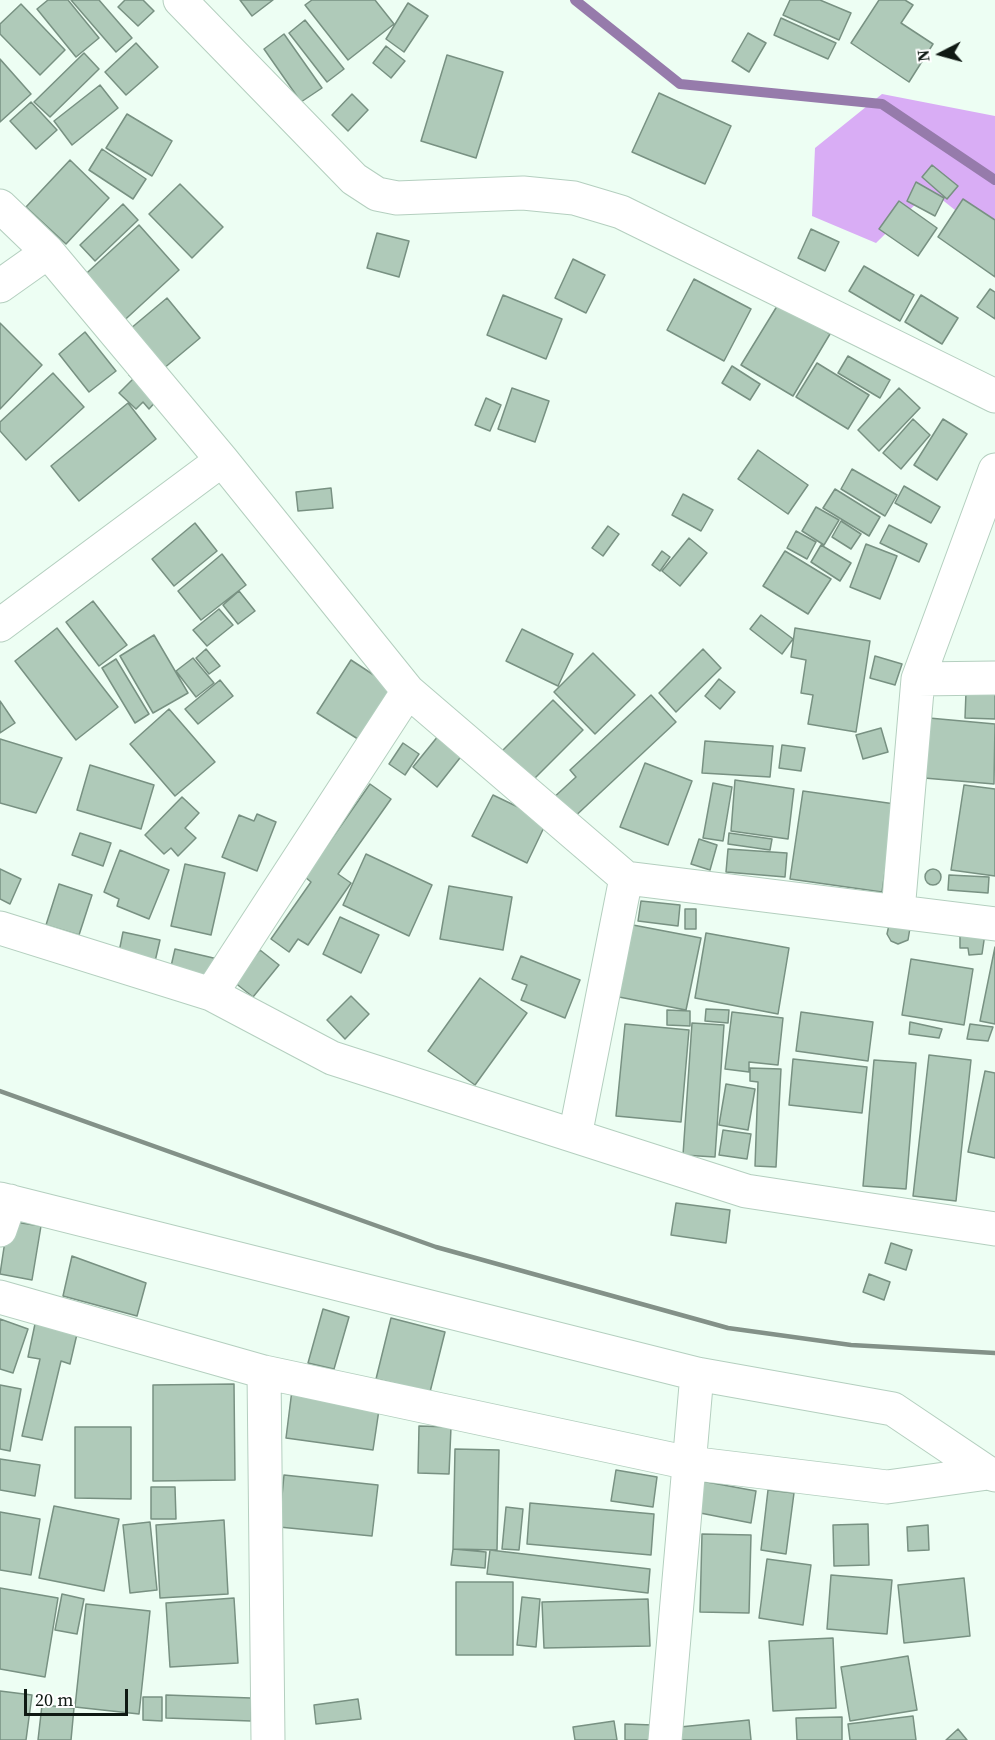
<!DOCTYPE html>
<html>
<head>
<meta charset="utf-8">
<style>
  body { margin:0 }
  #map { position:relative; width:995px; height:1740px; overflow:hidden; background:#edfef3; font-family:"Source Serif 4",serif }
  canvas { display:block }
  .north { position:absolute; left:911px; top:24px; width:60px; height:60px; -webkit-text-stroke:4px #fff; paint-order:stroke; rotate:264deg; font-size:16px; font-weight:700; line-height:24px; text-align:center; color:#0f1913 }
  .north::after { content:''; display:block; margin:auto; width:21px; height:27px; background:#0f1913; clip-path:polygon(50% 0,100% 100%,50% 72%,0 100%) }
  .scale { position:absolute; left:24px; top:1689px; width:104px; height:27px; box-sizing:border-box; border:3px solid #0f1913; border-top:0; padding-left:8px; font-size:18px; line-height:21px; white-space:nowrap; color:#0f1913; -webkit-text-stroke:4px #fff; paint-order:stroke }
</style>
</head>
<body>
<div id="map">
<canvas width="995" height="1740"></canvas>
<div class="north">N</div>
<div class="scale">20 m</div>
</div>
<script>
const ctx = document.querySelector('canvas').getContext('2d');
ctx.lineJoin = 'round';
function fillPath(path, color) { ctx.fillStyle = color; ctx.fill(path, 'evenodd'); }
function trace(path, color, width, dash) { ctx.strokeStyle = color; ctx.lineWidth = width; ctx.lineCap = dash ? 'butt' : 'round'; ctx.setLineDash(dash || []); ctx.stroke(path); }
fillPath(new Path2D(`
  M882,94l113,22v126l-65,-52 -54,53 -64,-27 3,-68z`), '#d9adf5');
trace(new Path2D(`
  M575,0l105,84 202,20 113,76`), '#967bab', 10);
const building = new Path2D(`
  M48,0h20l31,38 -23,19 -39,-48z
  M71,0h28l33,38 -16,14z
  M125,0h18l11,11 -16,15 -20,-19z
  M240,0h33l-21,16z
  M312,0h63l19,24 -46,36 -43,-55z
  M790,0h30l31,13 -12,27 -56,-25z
  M879,0h26l8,5 -12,18 32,21 -24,38 -58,-39z
  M408,3l20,13 -24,36 -18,-13z
  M21,4l44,46 -25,25 -40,-41v-10z
  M781,18l55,25 -8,16 -54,-24z
  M305,20l39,49 -17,13 -38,-49z
  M748,33l18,10 -17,29 -17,-11z
  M284,34l38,54 -21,14 -37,-53z
  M136,43l22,24 -32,28 -21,-23z
  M386,46l19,15 -14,17 -18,-15z
  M84,53l15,16 -49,48 -16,-15z
  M447,55l56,17 -27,86 -55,-17z
  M0,59l31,35 -31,28z
  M100,85l18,23 -46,37 -18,-24z
  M659,93l72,33 -26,58 -73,-32z
  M352,94l16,16 -20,21 -16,-16z
  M31,102l26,28 -21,19 -26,-28z
  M127,114l45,27 -20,35 -46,-28z
  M102,149l44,30 -13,20 -44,-29z
  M70,160l39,38 -43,46 -40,-37z
  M932,165l26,21 -11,13 -25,-22z
  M916,182l28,16 -9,18 -28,-15z
  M180,184l43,43 -31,31 -43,-44z
  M963,199l32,21v57l-57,-40z
  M899,201l38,27 -19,28 -39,-27z
  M123,204l15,16 -43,41 -15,-16z
  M139,225l40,45 -62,57 -40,-45z
  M811,229l28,13 -14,29 -27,-13z
  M377,233l32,8 -10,36 -32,-9z
  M573,259l32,16 -19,38 -31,-15z
  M864,266l50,29 -14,26 -51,-30z
  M694,279l57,30 -27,52 -57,-31z
  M990,289l5,3v27l-18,-12z
  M503,295l59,24 -16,40 -59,-24z
  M921,295l37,23 -16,26 -37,-22z
  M167,298l33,40 -37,31 -33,-40z
  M779,303l51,31 -37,62 -52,-31z
  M0,323l42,42 -42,44z
  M85,332l31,39 -27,21 -30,-38z
  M848,356l42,24 -10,18 -42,-25z
  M817,363l52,32 -21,34 -52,-32z
  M732,366l28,18 -10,16 -28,-17z
  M136,368l23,30 -10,11 -6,-7 -7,7 -17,-16 14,-14 -4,-4z
  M53,373l31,34 -58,53 -26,-29v-9z
  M512,388l37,13 -14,41 -37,-13z
  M899,388l21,20 -41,43 -21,-21z
  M486,398l15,7 -11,26 -15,-6z
  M128,403l28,36 -77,62 -28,-35z
  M913,419l17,16 -29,34 -18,-16z
  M943,419l24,15 -30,46 -23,-15z
  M758,450l50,35 -20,29 -50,-35z
  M852,469l45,26 -12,21 -44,-27z
  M904,486l36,21 -9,16 -36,-20z
  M331,488l2,20 -35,3 -2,-19z
  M835,489l45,28 -11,19 -46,-28z
  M683,494l30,16 -12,21 -29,-16z
  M816,507l23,13 -15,25 -22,-14z
  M841,521l20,13 -10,15 -19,-12z
  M195,523l22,28 -43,35 -22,-27z
  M889,525l38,19 -8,18 -39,-19z
  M608,526l11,8 -16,22 -11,-8z
  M796,531l20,11 -9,17 -20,-11z
  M689,538l18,15 -27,33 -18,-15z
  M866,544l31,12 -17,43 -30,-12z
  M821,545l30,18 -11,18 -29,-19z
  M662,551l8,6 -10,14 -8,-6z
  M785,551l46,28 -23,35 -45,-28z
  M222,554l24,31 -45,35 -23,-29z
  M239,591l16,20 -17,13 -15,-19z
  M93,601l34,44 -28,21 -33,-44z
  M219,609l14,16 -26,21 -14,-16z
  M761,615l32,24 -11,15 -32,-25z
  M57,628l61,79 -42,33 -61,-79z
  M795,628l75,13 -14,91 -48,-8 5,-29 -12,-2 5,-33 -15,-3z
  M522,629l51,25 -15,32 -52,-25z
  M154,635l34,58 -35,20 -33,-57z
  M206,649l14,17 -11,8 -13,-16z
  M703,649l18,19 -45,44 -17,-19z
  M593,653l42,42 -40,39 -41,-42z
  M875,656l27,8 -7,21 -25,-7z
  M193,658l21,25 -18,14 -20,-26z
  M116,659l33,55 -14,9 -33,-55z
  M351,660l44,29 -34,52 -44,-28z
  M719,679l16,13 -15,17 -15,-13z
  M220,680l13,16 -35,28 -13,-15z
  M966,692l29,1v26l-30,-1z
  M651,695l25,27 -106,99 -19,-21 25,-23 -6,-7z
  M553,700l30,30 -56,56 -30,-30z
  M0,701l15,22 -15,10z
  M169,709l46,53 -40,34 -45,-52z
  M929,718l66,6 -1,60 -70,-6z
  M881,728l7,24 -25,7 -7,-24z
  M443,730l24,19 -30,38 -24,-20z
  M0,739l62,19 -26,55 -36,-10z
  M705,741l68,5 -3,31 -68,-4z
  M403,743l16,11 -14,21 -16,-11z
  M782,745l23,3 -4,23 -22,-3z
  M645,763l47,18 -24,64 -48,-18z
  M90,765l64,20 -13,44 -64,-19z
  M735,780l59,9 -6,50 -57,-8z
  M713,783l19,4 -9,54 -20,-3z
  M370,784l21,15 -53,75 13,9 -43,62 -10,-6 -9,13 -18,-13 40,-57 -6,-5z
  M964,785l31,4v87l-44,-6z
  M803,791l92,13 -13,88 -92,-13z
  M493,795l54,26 -20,42 -55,-27z
  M182,797l17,16 -14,15 11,10 -18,18 -7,-8 -7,6 -19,-19z
  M257,814l19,8 -19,49 -35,-14 17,-42 15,6z
  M80,833l31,10 -8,23 -31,-11z
  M729,833l43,6 -2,11 -42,-6z
  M699,839l18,6 -7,25 -19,-6z
  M728,849l59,4 -2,24 -59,-5z
  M120,850l49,20 -20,49 -32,-13 2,-7 -15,-7z
  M366,854l66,31 -23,51 -66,-31z
  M185,864l40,9 -14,62 -40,-9z
  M0,869l21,10 -11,25 -10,-5z
  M925 877a8 8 0 1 1 16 0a8 8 0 1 1-16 0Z
  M949,875l40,2 -1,16 -40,-3z
  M59,884l33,11 -13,40 -33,-10z
  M449,886l63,11 -9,53 -63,-11z
  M641,901l39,4 -2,21 -40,-5z
  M685,909h11v20h-11z
  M340,917l39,18 -18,38 -38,-19z
  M633,925l68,13 -15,72 -67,-13z
  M889,925l21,3 -2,12 -10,4 -7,-3 -4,-7z
  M960,925l26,2 -4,27 -13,1 -1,-7h-8z
  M123,932l37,8 -7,30 -36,-8z
  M706,933l83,15 -11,66 -83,-16z
  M995,947v77l-15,-3z
  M175,949l47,11 -5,26 -48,-11z
  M260,950l19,15 -26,32 -19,-15z
  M521,956l59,24 -15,38 -44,-18 6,-15 -15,-6z
  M911,959l62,10 -9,56 -62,-10z
  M480,978l47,35 -52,72 -47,-34z
  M351,996l18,18 -24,25 -18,-19z
  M706,1009l23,1 -1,13 -23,-2z
  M667,1010l23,1v15l-23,-1z
  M732,1012l51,6 -5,47 -29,-3v10l-24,-3z
  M801,1012l72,10 -5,39 -72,-10z
  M910,1022l32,7 -3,9 -30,-4z
  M692,1023l32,2 -9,132 -32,-2z
  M625,1024l64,6 -8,92 -65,-6z
  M970,1024l23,3 -5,14 -21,-2z
  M929,1055l42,5 -15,141 -43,-5z
  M793,1059l74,8 -5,46 -73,-8z
  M874,1060l42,3 -10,126 -43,-3z
  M750,1068l31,1 -5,98 -21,-1 3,-84 -8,-1z
  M985,1071l10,2v85l-27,-6z
  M726,1084l29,5 -7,41 -29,-5z
  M723,1130l28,4 -4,25 -28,-4z
  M676,1203l54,7 -4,33 -55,-8z
  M8,1221l33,5 -9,54 -32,-6z
  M891,1243l21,7 -6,20 -21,-7z
  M72,1256l74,27 -9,33 -74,-20z
  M869,1274l21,8 -6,18 -21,-8z
  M323,1309l26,8 -15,52 -26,-6z
  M391,1318l54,14 -15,60 -54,-13z
  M0,1319l28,10 -15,44 -13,-4z
  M35,1324l42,10 -7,30 -9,-3 -19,79 -20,-4 18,-77 -12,-2z
  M234,1384l1,96 -82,1v-96z
  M0,1385l21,4 -11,62 -10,-2z
  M292,1390l88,13 -7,47 -87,-12z
  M419,1426l32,1 -2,47 -31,-1z
  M75,1427h56v72l-56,-1z
  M455,1449l44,1 -2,100 -44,-1z
  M0,1459l40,6 -5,31 -35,-6z
  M616,1470l41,7 -4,30 -42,-6z
  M284,1475l94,10 -6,51 -93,-9z
  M696,1480l60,11 -5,32 -61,-12z
  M151,1487h24l1,32h-25z
  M768,1490l26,3 -8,61 -25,-4z
  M530,1503l124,11 -3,41 -124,-11z
  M54,1506l65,13 -15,72 -65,-13z
  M506,1507l17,2 -4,41 -17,-1z
  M0,1512l40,7 -9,56 -31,-5z
  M224,1520l4,74 -68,4 -4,-73z
  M150,1522l7,68 -27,3 -7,-68z
  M868,1524l1,41 -35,1 -1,-41z
  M928,1525l1,25 -21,1 -1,-24z
  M702,1534l49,1 -2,78 -49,-1z
  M453,1549l33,3 -1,16 -34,-3z
  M490,1550l160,19 -2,24 -161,-19z
  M767,1559l44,6 -8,60 -44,-7z
  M831,1575l61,5 -5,54 -60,-5z
  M964,1578l6,58 -66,7 -6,-58z
  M456,1582h57v73h-57z
  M0,1588l58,10 -13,79 -45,-8z
  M62,1594l22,5 -7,35 -22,-4z
  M522,1597l18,2 -4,48 -19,-2z
  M234,1598l4,65 -68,4 -4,-64z
  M648,1599l2,47 -106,2 -2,-46z
  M86,1604l64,7 -11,103 -64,-7z
  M833,1638l3,70 -63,3 -4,-70z
  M908,1656l9,54 -67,11 -9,-54z
  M0,1691l32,4 -6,45h-26z
  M166,1695l85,3v23l-85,-3z
  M143,1697h19v24l-19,-1z
  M358,1699l3,20 -45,5 -2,-19z
  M42,1705l32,3 -3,32h-33z
  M913,1716l3,24h-66l-2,-16z
  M842,1717v23h-45l-1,-22z
  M749,1720l2,20h-70l-1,-13z
  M614,1721l3,19h-42l-2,-13z
  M625,1724l28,1v15h-28z
  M958,1729l9,11h-21z`);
fillPath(building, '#afcab9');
trace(building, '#789182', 1.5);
const minor = new Path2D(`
  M180,0l174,179 23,15 20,4 126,-5 51,5 47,14 374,184
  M0,206l48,46 174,208 186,231 -197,303
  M0,286l48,-34
  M0,625l222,-165
  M918,679l77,-1
  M408,691l218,187 369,46
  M898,911l20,-232 77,-209
  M0,928l211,66 121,64 414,133 249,38
  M575,1136l51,-258
  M0,1199l697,175 196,35 95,64 7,2
  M0,1230l10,-29
  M0,1297l264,75 425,91 198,24 101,-14
  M264,1372l4,368
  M665,1740l32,-366`);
trace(minor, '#b4cfbf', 35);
trace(minor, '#fff', 33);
trace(new Path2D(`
  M0,1091l436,156 292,81 123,17 144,8`), '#839188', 4.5);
</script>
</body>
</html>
